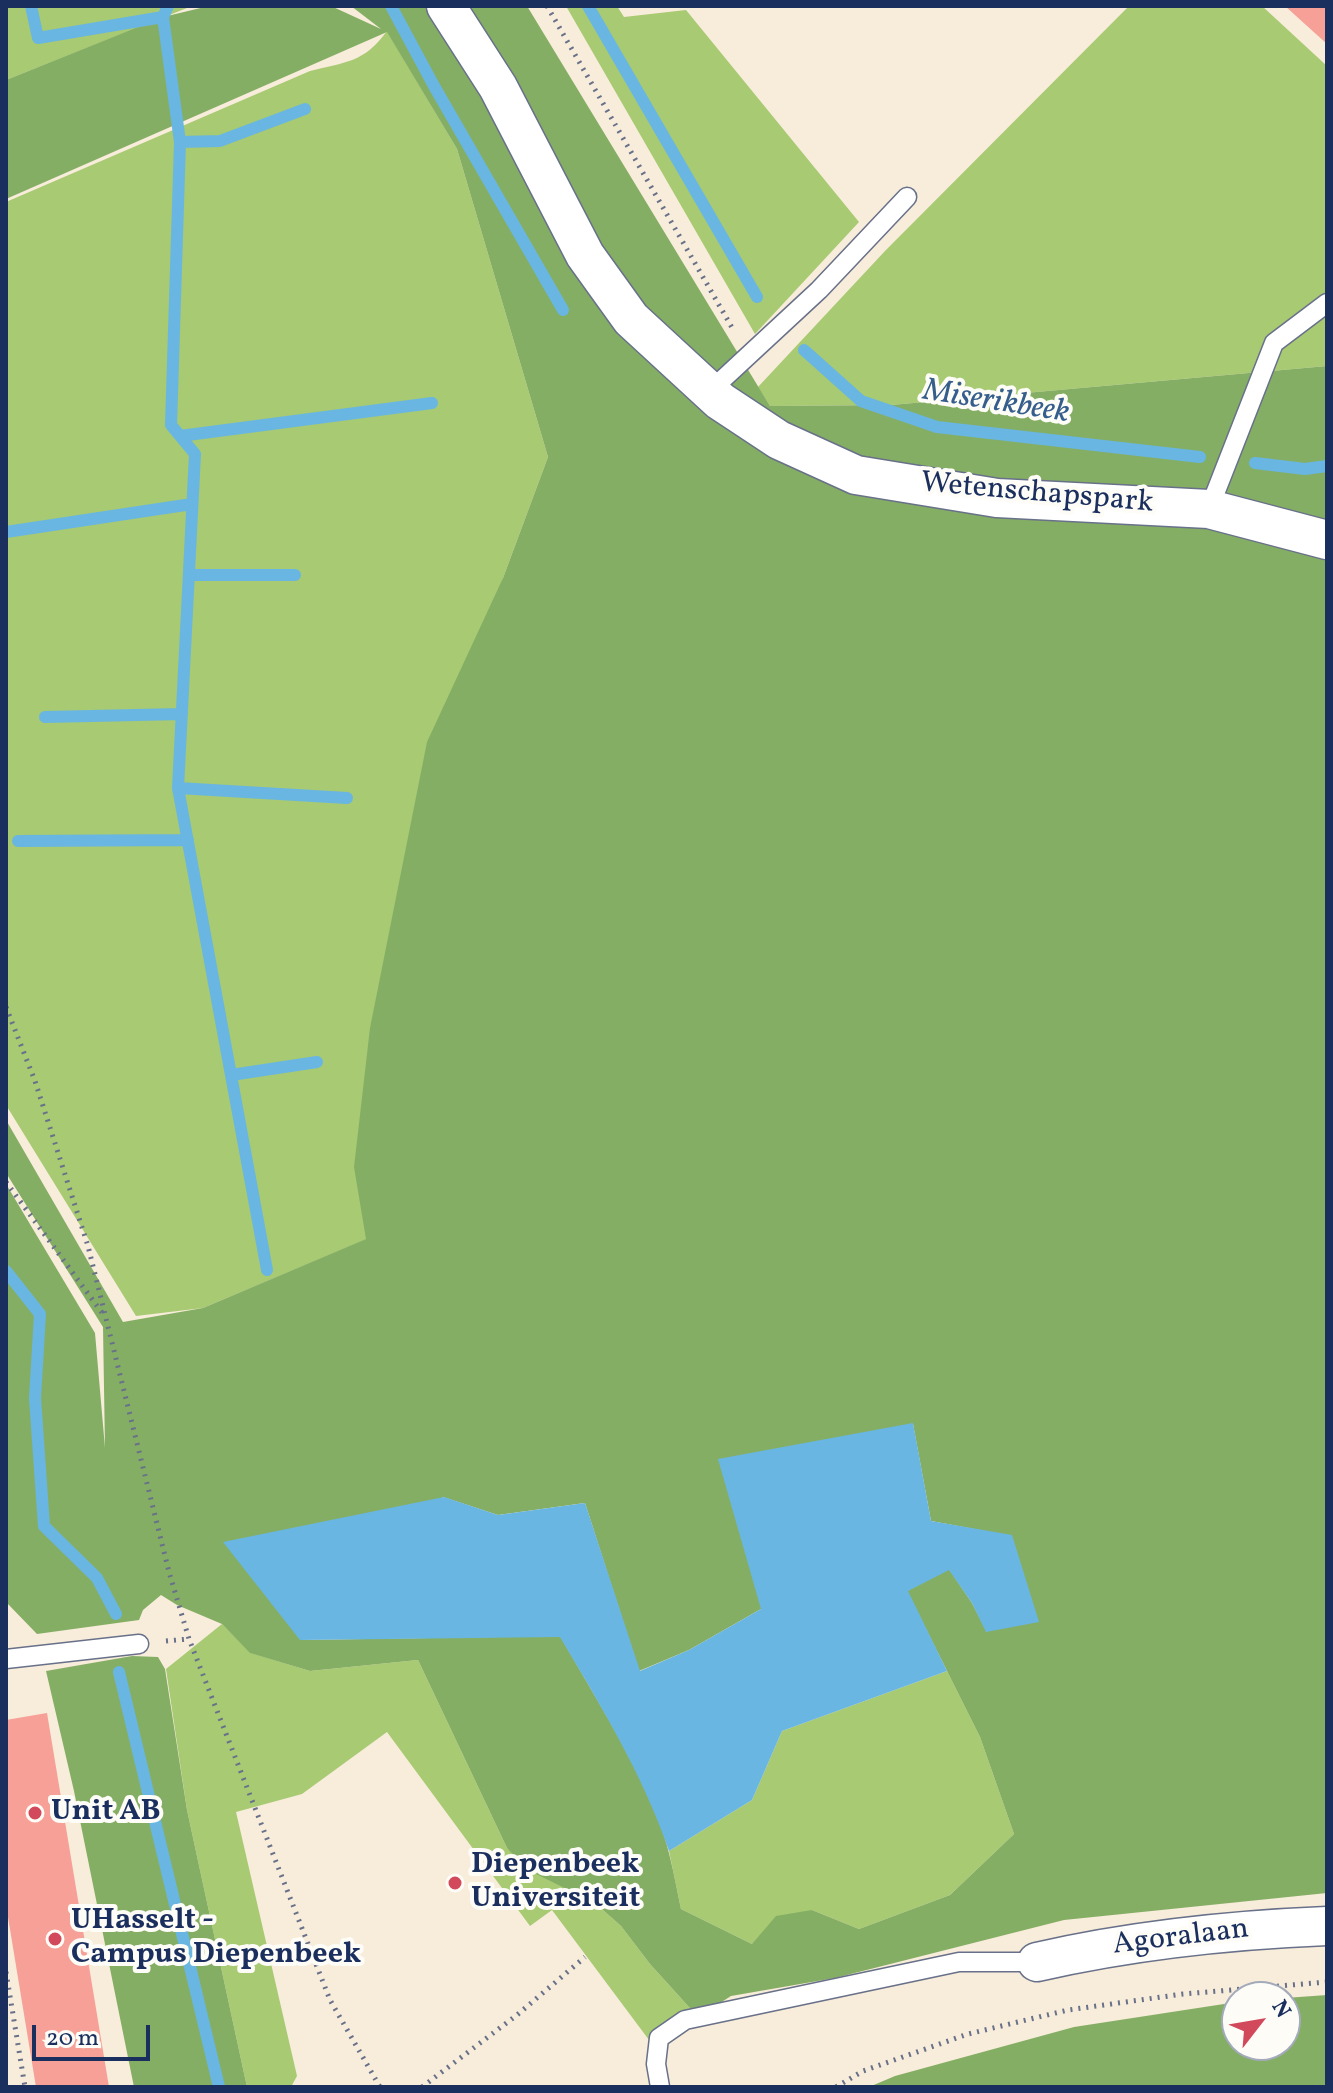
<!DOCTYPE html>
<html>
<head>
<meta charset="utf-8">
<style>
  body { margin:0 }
  #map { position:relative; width:1333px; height:2093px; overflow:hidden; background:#f8ecda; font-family:Vollkorn,serif }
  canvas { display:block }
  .frame { position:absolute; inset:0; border:8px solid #1b2f5e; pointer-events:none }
  .north { position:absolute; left:1221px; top:1981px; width:80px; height:80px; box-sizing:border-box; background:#fdfcf7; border:2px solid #a3aaba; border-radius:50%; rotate:59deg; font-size:22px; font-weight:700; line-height:32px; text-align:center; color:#1b2f5e }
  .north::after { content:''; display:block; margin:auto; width:28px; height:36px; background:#d1495b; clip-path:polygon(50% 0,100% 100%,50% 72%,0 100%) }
  .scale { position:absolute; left:32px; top:2025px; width:118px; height:36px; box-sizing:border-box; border:4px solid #1b2f5e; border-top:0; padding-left:10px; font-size:24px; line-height:28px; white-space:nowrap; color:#1b2f5e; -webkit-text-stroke:6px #fdfcf7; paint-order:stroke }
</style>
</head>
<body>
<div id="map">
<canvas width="1333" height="2093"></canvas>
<div class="frame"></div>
<div class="north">N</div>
<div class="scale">20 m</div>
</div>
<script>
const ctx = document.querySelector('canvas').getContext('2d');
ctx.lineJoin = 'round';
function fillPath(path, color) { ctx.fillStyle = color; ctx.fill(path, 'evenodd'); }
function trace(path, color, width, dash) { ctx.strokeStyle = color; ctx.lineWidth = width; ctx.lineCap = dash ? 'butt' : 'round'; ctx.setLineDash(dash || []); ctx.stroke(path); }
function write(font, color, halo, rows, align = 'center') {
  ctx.font = font + ' Vollkorn,serif'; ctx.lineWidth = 8; ctx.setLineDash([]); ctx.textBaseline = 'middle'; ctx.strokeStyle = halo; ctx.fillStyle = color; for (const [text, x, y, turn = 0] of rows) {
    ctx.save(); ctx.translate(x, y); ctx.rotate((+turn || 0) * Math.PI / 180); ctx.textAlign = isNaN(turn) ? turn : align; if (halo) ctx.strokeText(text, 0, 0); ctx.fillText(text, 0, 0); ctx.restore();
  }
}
fillPath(new Path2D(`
  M6,6h186l-186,74z
  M566,6h51l7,11 62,-7 173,212 -104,112z
  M1129,6h133l65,60v300l-436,39 -121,1 -12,-19 127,-136z
  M387,31l70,118 91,308 -45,121 -136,661 -164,69 -67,8 -130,-211v-903l304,-131c35,-9 54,-8 77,-40z
  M222,1624l29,29 59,18 108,-11 89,188 61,41 27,14 26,23 29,38 48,53 -43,31 -103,-138 -22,16 -143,-194 -85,62 -66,18 61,264 -6,11h-44l-60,-277 -21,-141z
  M947,1671l33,66 34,97 -64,61 -91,34 -47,-19 -60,34 -71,-35 -12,-58 83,-51 30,-69z`), '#a7ca73');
fillPath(new Path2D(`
  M209,6h122l50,23 -30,-23h176l243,400 121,-1 436,-39v1527l-263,27 -229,58 -104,18 -33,21 -48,-53 -29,-38 -26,-23 -67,-33 -21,-22 -89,-188 -108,11 -60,-18 -28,-29 -45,-19 -16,-10 -18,15 -4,10 -102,14 -31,-32v-418l89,149 10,115 -2,-121 -97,-154v-53l117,202 80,-14 163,-69 -12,-72 16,-139 57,-286 76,-164 45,-121 -91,-308 -70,-117 -381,167v-119l157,-63zM913,1424l18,97 81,15 -25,96 -15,-29 -23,-34 -42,22 73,146 34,97 -64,61 -91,34 -47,-19 -36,6 -24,28 -71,-35c-7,-34 -13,-69 -27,-101 -26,-59 -61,-115 -94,-172l-259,4 142,-143 55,18 87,-12 54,168 50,-21 72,-41z
  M132,1656l26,1 7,12 22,141 60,277h-113l-60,-296 -28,-120z
  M1327,1995v92h-458l26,-11 179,-49 163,-25v43h48v-47z`), '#85ae65');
fillPath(new Path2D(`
  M913,1423l18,98 81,14 27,87 -53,10 -14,-29 -23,-33 -41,21 39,80 -165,60 -30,69 -83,51c-26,-76 -68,-145 -109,-214l-260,3 -77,-98 221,-45 54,18 87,-12 55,168 49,-21 72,-41 -43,-150z`), '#69b6e2');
trace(new Path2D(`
  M31,6l7,32 125,-21
  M168,6l-5,11 17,125 -9,283 24,29 -17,334 89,482
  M391,6l43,80 129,224
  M588,6l169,291
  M180,142l40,-1 85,-32
  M804,350l57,51 76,26 263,30
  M180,436l252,-33
  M1255,463l50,6 22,-3
  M6,532l186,-28
  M189,575h106
  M45,717l137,-3
  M178,788l169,10
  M18,841l170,-1
  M231,1075l86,-13
  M6,1271l34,43 -5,84 9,128 53,52 19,36
  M119,1672l100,415`), '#69b6e2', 12);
fillPath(new Path2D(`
  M1285,6h42v38z
  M47,1713l62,374h-73l-30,-182v-185z`), '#f6a097');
const service = new Path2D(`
  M709,392l110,-102 88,-93
  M1209,509l65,-166 53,-40
  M6,1659l133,-15
  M660,2087l-4,-23 3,-26 26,-18 274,-58h78`);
const minor = new Path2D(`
  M446,6l52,81 87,168 46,64 89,82 59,39 77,35 141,23 212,11 118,31
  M1037,1962c96,-22 192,-32 290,-36`);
trace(service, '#687189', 21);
trace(minor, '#687189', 41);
trace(new Path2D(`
  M547,6l187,325
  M6,1007l29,74 53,165 81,326 20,67 141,361 50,87
  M6,1182l97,132
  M166,1641l23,-2
  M6,1972l19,115
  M422,2087l95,-72 68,-58
  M836,2087l27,-16 105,-37 100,-24 115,-16 144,-12`), '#687189', 5, [2, 6]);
trace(service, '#fff', 18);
trace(minor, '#fff', 38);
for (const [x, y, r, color] of [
  [35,1813,8,"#d1495b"],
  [455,1883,8,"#d1495b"],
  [55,1939,8,"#d1495b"]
]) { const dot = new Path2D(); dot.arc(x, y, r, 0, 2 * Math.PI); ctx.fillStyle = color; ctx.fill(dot); trace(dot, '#fdfcf7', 3); }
write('30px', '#1b2f5e', '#fdfcf7', [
  ["Wetenschapspark",1037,495,5],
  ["Agoralaan",1181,1939,-7]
]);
write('bold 30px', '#1b2f5e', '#fdfcf7', [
  ["Unit AB",51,1813],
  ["Diepenbeek",471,1866],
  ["Universiteit",471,1900],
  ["UHasselt -",71,1922],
  ["Campus Diepenbeek",71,1956]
], 'left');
write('italic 32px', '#365e8c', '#fdfcf7', [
  ["Miserikbeek",996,404,9]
]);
</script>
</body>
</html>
